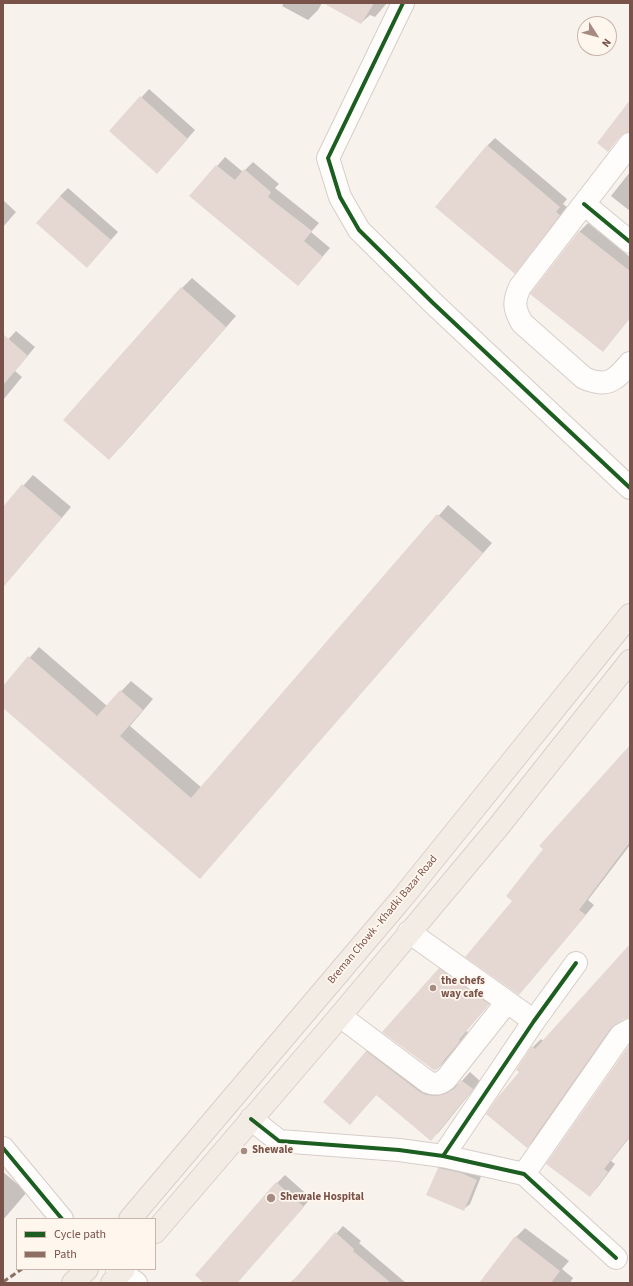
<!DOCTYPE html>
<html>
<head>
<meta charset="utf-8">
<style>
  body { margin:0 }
  #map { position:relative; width:633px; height:1286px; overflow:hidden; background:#f8f2ec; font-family:"Source Sans 3",sans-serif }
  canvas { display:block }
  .frame { position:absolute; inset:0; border:4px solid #795349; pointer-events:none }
  .legend { position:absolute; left:16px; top:1218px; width:140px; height:52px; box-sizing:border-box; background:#fff6ee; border:1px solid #c9b5ac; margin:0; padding:5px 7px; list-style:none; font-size:12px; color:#795349 }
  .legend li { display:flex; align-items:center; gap:8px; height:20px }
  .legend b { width:20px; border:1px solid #c9b5ac }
  .north { position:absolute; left:577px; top:16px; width:40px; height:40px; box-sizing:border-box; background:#fff6ee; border:1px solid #c9b5ac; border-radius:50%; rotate:126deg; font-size:11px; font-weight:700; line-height:16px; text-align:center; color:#795349 }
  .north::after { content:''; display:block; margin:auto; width:14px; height:18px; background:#a58b82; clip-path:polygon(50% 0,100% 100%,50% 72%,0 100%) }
</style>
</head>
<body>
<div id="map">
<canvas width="633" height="1286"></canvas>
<div class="frame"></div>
<ul class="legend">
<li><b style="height:5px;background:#1b5e20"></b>Cycle path</li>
<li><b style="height:5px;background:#8d6e63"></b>Path</li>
</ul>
<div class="north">N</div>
</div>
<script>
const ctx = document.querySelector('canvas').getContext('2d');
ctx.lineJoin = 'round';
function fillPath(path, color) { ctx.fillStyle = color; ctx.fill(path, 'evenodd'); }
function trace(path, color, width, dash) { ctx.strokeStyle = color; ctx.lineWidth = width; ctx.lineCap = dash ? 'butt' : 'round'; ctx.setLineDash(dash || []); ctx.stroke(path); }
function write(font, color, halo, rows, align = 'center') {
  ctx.font = font + ' "Source Sans 3",sans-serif'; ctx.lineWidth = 3.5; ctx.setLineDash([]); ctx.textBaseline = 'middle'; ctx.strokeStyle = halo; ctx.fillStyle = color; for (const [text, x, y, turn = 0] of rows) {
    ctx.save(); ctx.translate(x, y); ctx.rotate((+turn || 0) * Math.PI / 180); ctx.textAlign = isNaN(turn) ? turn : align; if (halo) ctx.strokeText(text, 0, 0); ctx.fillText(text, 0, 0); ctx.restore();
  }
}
fillPath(new Path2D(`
  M284,3h38l-4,7 -10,10 -26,-14z
  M325,3h62l-12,14 -5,-2 -9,8z
  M149,89l46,41 -30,34 -54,-33z
  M630,103v28l-6,1 -16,18z
  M495,138l72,61 -4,5 4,3 -45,57 -8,8 -27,-126z
  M225,157l18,15 10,-10 26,22 -4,4 44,35 -8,9 19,16 -32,37 -107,-89z
  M630,172v39l-19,-15z
  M68,188l50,44 -24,27 -34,-63z
  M3,200l13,12 -13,15z
  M588,223l42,34v61l-27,33 -71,-57 48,-63z
  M192,278l44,38 -117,133 63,-161z
  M16,331l19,16 -20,24 7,6 -19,23v-55z
  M33,475l38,32 -68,80v-79z
  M448,505l44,38 -292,335 -197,-171v-19l36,-41 68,59 24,-25 22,18 -23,27 72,62z
  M630,746v99l-42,55 6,5 -66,79 -9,10 -6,-93z
  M630,945v72l-6,1 -9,6 -80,115 -8,8 -6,-75 12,-25 8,-8 2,2z
  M447,961l49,35 -30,35 2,1 -23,29 -8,8 -3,1 5,-101z
  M374,1044l73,44 13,-5 10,-11 10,9 -41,51 -8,7 -54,-45 -27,30 16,-72z
  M630,1046v91l-19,24 4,3 -18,24 -8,8z
  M444,1163l38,11 -12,30 -6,5 -26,-41z
  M3,1172l24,20 -24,28z
  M285,1175l26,23 -74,85h-32l72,-100z
  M343,1226l18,15 -2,2 47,40h-116l12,-11z
  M525,1228l44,33 -7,8 11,9 -3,5h-90l36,-46z`), '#0003');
fillPath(new Path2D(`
  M323,3h51l-13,21z
  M140,96l48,43 -31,35 -48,-43z
  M630,100v32l-5,1 -5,3 -12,16 -11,-9z
  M487,145l73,62 -4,5 4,3 -45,59 -80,-67z
  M216,165l19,15 9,-11 27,23 -3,5 44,34 -8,10 19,16 -25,29 -109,-90z
  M60,196l51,44 -24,28 -51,-45z
  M579,231l51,40v47l-27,34 -73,-58z
  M181,287l45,40 -117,133 -46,-40z
  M3,334l25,22 -25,29z
  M22,484l40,34 -59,69v-80z
  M437,514l46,39 -283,326 -197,-171v-22l25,-30 69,60 23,-26 23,20 -23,26 71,62z
  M630,745v97l-51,68 7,5 -67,80 -54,-38 47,-56 -6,-5 37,-47 -4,-3z
  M630,944v74l-6,1 -13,9 -84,120 -41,-34 12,-17 21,-25 -3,-2 16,-24 3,3z
  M439,968l50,36 -30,36 1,1 -25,30 -53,-39z
  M630,1044v92l-26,33 4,3 -18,25 -44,-33z
  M366,1051l54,41 6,3 10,1 9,-2 9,-5 7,-9 12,9 -42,52 -55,-46 -26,30 -27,-23z
  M438,1168l23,5 16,7 -13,31 -38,-16z
  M276,1182l28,25 -67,76h-33l-9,-8z
  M335,1232l19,17 -1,2 38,32h-100z
  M515,1236l45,35 -9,12h-72z`), '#e5d8d3');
const minor = new Path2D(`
  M403,3l-75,155 12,39 19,33 74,73 197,185
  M630,144l-110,143c-7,15 -6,22 2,36l62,55c23,10 31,3 46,-15
  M584,204l46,38
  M409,932l125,89
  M340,1016l88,66c7,3 12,2 18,-3l61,-77
  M251,1119l28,22 120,9 44,6 81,18 92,84
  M3,1148l59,71
  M443,1156l91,-135 42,-58
  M524,1174l97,-139 9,-5
  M117,1269l19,14`);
const major = new Path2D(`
  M130,1219l273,-322 227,-282
  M155,1232l185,-216 159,-190 131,-165
  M73,1283l14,-14
  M112,1283l12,-14`);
trace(minor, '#d7cdc8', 24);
trace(major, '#dacec9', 24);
trace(minor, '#fefdfc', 22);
trace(major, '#f3ece5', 22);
trace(new Path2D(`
  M3,1282l19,-13`), '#8d6e63', 3, [6, 3]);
trace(new Path2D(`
  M403,3l-75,155 12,39 19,33 74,73 197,185
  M584,204l46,38
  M251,1119l28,22 120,9 44,6 81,18 92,84
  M3,1148l59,71
  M443,1156l91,-135 42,-58`), '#1b5e20', 4);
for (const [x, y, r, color] of [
  [433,988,4,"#a58b82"],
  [244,1151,4,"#a58b82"],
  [271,1198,5,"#a58b82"]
]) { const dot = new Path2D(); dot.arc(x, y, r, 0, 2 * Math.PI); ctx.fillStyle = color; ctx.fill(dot); trace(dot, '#fff6ee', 1.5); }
write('11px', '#795349', '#fff6ee', [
  ["Breman Chowk - Khadki Bazar Road",383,920,-50]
]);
write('bold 11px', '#795349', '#fff6ee', [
  ["the chefs",441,982],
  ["way cafe",441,995],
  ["Shewale",252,1151],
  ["Shewale Hospital",280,1198]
], 'left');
</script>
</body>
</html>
